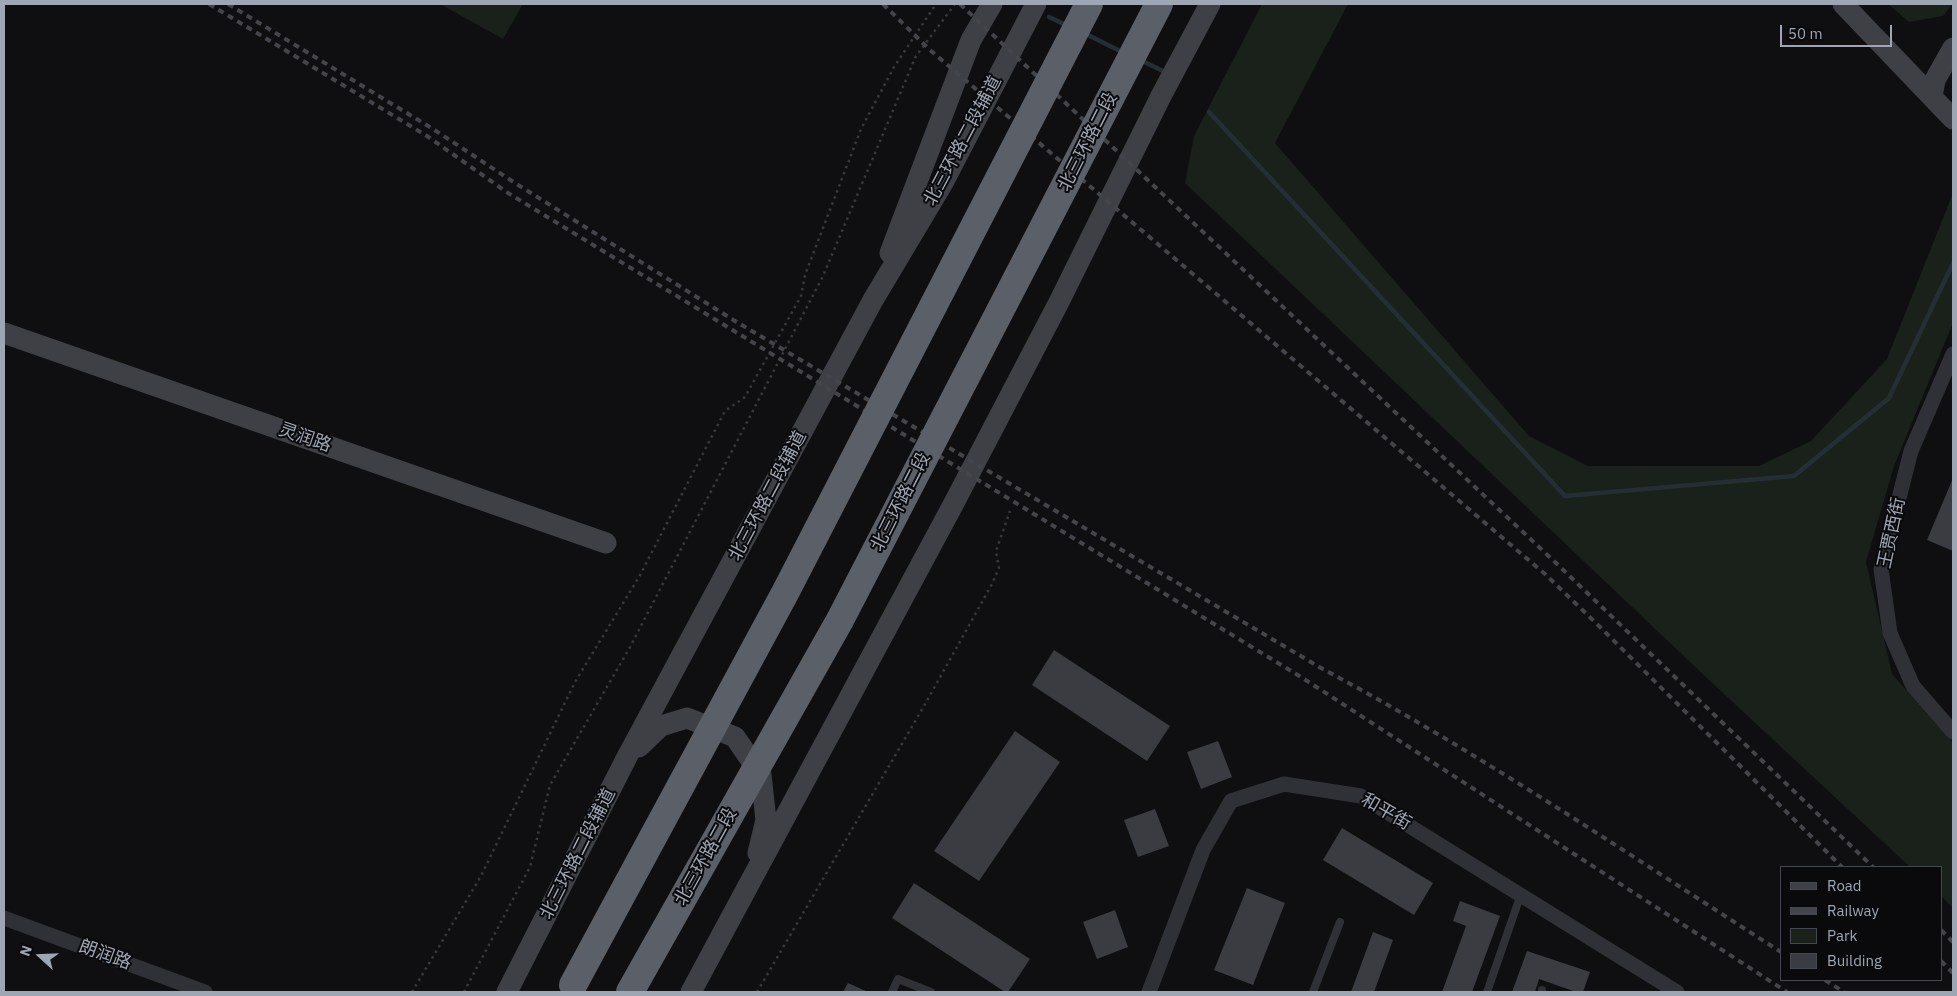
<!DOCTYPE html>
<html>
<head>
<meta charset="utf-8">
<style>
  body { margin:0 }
  #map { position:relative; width:1957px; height:996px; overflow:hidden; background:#0f0f11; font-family:"IBM Plex Sans",sans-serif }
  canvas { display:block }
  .frame { position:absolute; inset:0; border:5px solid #9fa6b3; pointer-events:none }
  .legend { position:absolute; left:1780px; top:866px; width:162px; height:115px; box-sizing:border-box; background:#0a0a0c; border:1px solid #46484f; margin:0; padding:6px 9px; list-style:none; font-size:15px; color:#9fa6b3 }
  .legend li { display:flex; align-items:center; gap:10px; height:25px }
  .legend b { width:25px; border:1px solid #46484f }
  .north { position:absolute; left:15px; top:931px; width:50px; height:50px; -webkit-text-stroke:4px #0a0a0c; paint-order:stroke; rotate:290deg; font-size:14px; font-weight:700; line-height:20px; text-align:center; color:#9fa6b3 }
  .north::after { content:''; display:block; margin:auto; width:18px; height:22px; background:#9fa6b3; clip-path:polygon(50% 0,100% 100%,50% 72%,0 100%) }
  .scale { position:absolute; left:1780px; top:25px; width:112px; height:22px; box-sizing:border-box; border:2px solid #9fa6b3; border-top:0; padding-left:6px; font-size:15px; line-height:18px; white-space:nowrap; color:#9fa6b3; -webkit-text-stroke:4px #0a0a0c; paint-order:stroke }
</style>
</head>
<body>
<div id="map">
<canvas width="1957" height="996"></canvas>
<div class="frame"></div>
<ul class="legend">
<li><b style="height:6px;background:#3e4046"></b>Road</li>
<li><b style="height:6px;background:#43454b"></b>Railway</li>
<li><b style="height:14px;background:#19211a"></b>Park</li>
<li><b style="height:14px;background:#3b3c41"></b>Building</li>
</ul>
<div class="north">N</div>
<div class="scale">50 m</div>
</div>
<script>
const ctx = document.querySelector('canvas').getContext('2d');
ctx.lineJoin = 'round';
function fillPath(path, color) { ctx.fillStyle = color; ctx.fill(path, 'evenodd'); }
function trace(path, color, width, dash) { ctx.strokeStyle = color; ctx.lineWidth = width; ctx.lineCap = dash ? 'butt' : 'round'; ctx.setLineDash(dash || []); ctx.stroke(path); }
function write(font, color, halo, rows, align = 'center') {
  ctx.font = font + ' "IBM Plex Sans","Noto Sans SC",sans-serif'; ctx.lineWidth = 4; ctx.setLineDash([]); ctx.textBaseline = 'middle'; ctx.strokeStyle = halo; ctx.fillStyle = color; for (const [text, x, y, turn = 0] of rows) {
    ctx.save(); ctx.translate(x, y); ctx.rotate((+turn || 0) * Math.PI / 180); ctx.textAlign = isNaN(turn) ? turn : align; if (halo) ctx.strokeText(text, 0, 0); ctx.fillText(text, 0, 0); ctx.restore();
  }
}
fillPath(new Path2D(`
  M440,4h83l-20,35z
  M1262,4h86l-73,139 254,293 59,30h171l52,-25 76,-82 66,-166v130l-59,143 -28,96 26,112 61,69v165l-12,-12v-29h-31l-202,-188 -523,-496 9,-47z
  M1888,4h64l-9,12 -34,6z`), '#19211a');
trace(new Path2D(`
  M1049,17l19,9
  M1084,33l40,20
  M1140,60l23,11
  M1209,112l356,384 229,-20 95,-78 64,-135`), '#252e35', 4.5);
fillPath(new Path2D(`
  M1953,478v73l-26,-11z
  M1054,650l116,76 -23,35 -115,-76z
  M1015,731l45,31 -81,119 -45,-30z
  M1218,741l14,36 -31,12 -14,-37z
  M1155,809l14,37 -31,11 -14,-37z
  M1342,828l91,55 -19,32 -91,-55z
  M914,883l116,76 -22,33h-3l-113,-74z
  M1247,888l38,15 -32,82 -39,-15z
  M1460,901l40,15 -28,76h-30l24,-66 -13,-5z
  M1115,910l13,37 -31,12 -14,-37z
  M1373,932l20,8 -19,52h-23z
  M1527,951l63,21 -7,20h-7l-37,-13 -4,13h-23z
  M848,983l20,9h-25z`), '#3b3c41');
trace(new Path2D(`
  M412,992l69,-116 94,-194 64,-105 86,-166 20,-14 56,-101 4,-21 56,-146 33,-62 42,-63
  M464,992l66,-125 20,-82 79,-136 194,-373 93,-220 39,-52
  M757,992l167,-286 68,-122 7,-16 -3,-17 14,-40`), '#36383d', 2.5, [2.5, 4]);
trace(new Path2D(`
  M892,992l6,-13 33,13
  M1313,992l27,-70
  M1487,992l34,-98
  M1542,992v-2`), '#303136', 8);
trace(new Path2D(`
  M1953,354l-42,97 -30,118 9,64 23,53 40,46
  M4,918l201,74
  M1149,992l54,-142 28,-49 53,-17 77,12 316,196`), '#303136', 15);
trace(new Path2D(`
  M1843,4l110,115
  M1932,96l3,-16 18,-32
  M890,253l81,-213 21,-36
  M4,333l602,210
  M639,747l22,-21 26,-8 48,19 26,38 5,45 -8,33
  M507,992l120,-235 246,-457 71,-119 92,-177
  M691,992l263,-489 105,-201 102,-206 49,-92`), '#3e4046', 21);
trace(new Path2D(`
  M209,4l218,132 81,57 793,484 486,315
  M228,4l205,125 82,54 220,138 586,347c159,85 308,187 460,284
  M883,4l47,46 615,524 54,52 243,241
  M960,4l596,559 317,304
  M1941,930l12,12
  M1941,961l12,12
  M1825,980l19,12`), '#43454b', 4, [6, 5]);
trace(new Path2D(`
  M573,985l212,-392 304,-589
  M630,992l210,-372 319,-616`), '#5b5f67', 28);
write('18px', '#9fa6b3', '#0a0a0c', [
  ["北三环路二段辅道",963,141,-62],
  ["北三环路二段",1088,142,-63],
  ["灵润路",305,438,19],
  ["北三环路二段辅道",768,496,-62],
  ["北三环路二段",901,502,-63],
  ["王贾西街",1892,533,-78],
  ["和平街",1386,812,30],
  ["北三环路二段辅道",578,854,-63],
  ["北三环路二段",706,857,-61],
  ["朗润路",105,955,20]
]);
</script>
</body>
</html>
